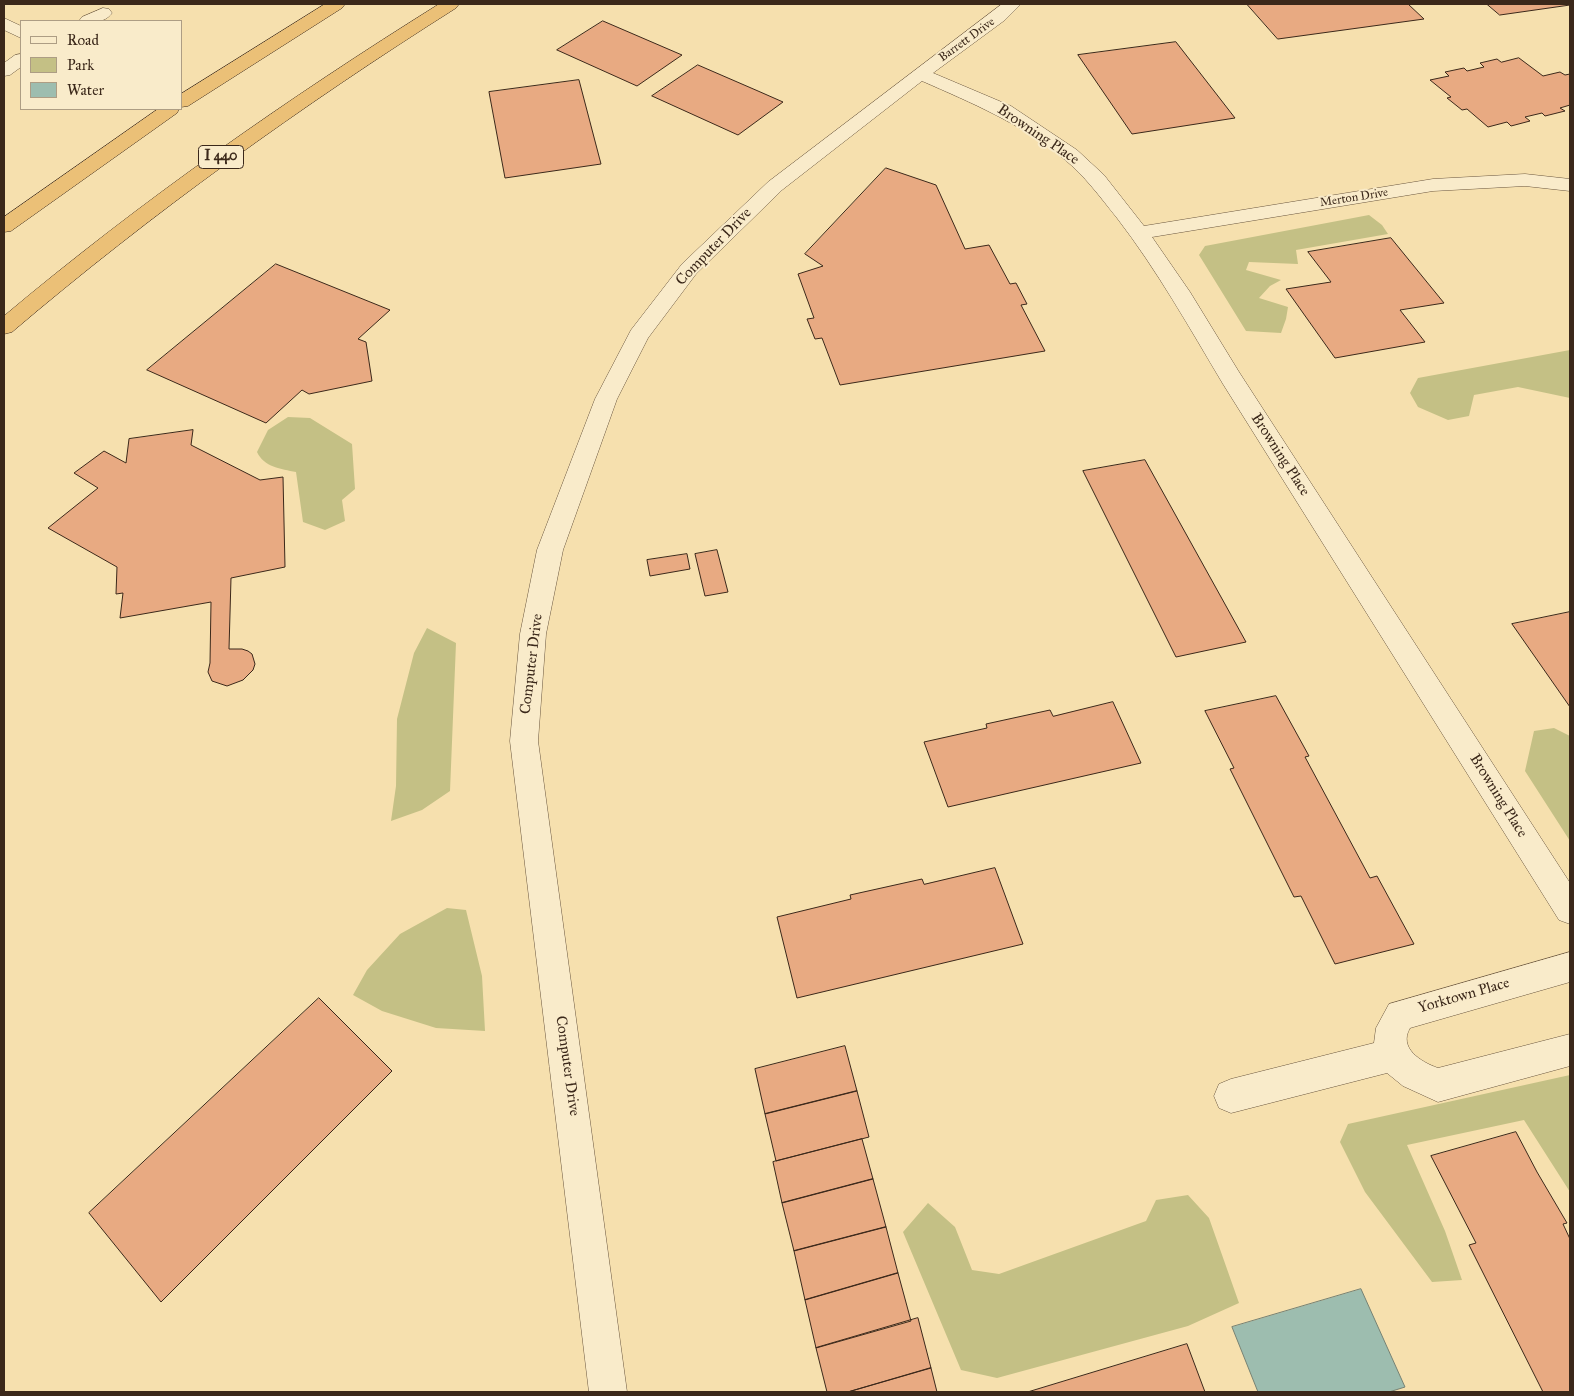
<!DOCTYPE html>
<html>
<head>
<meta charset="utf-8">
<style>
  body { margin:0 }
  #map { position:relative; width:1574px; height:1396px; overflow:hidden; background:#f6e0ae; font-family:"IM FELL Great Primer",serif }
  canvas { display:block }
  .frame { position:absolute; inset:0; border:5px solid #3b281a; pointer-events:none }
  .legend { position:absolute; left:20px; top:20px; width:162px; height:90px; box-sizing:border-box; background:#f9ebca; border:1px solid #ad9d84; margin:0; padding:6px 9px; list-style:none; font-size:15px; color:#3b281a }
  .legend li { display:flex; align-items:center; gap:10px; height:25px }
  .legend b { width:25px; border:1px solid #ad9d84 }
</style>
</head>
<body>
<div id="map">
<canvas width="1574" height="1396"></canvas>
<div class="frame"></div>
<ul class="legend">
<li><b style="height:6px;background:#f9ebca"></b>Road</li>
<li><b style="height:14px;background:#c4c085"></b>Park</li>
<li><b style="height:14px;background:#9dbdaf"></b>Water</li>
</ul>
</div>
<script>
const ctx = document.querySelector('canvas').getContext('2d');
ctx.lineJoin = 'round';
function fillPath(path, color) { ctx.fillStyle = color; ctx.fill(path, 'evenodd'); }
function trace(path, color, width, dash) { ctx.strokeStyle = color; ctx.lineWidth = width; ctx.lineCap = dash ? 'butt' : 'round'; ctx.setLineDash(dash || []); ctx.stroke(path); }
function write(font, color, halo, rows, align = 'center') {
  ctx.font = font + ' "IM FELL Great Primer",serif'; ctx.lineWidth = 4; ctx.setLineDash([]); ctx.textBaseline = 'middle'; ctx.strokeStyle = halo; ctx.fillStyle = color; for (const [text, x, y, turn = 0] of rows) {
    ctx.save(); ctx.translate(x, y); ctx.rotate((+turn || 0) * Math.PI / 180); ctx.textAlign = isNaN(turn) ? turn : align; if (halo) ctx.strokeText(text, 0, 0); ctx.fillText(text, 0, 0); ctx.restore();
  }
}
fillPath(new Path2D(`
  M1369,215l13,10 6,9 -92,16 2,14 -49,-2 -3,8 35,10 -11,6 -11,12 29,9 -2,12 -5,14 -35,-2 -47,-76 6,-9z
  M1570,350v48l-52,-11 -44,8 -5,21 -21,4 -30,-13 -8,-14 8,-15z
  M288,417l22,1 42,26 3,45 -13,11 3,21 -20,9 -22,-8 -7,-50c-15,-3 -32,-5 -39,-20l11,-22z
  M427,628l29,15 -6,148 -28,19 -31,11 5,-35 1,-67 17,-66z
  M1554,728l16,8v105l-45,-70 9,-40z
  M447,908l19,2 16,66 3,55 -49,-3 -54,-17 -29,-16 14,-25 33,-36z
  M1570,1075v117l-46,-72 -117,25 38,86 17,49 -30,2 -67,-90 -25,-50 8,-18z
  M1188,1195l21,23 30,85 -51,23 -191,52 -36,-8 -58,-138 25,-29 27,24 17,43 27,4 147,-53 10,-21z`), '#c4c085');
const water = new Path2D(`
  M1361,1289l44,98 -16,5h-131l-26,-65z`);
fillPath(water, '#9dbdaf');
trace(water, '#768173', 1);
const building = new Path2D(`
  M1247,4h161l16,15 -146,20z
  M1487,4h83v1l-70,10z
  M603,21l65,28 14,6 -45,31 -80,-36z
  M1176,42l59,76 -103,16 -54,-79z
  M1519,58l24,18 17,-4 5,3 5,-1v31l-10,3 5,3 -20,5 -3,-3 -17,4 5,4 -19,5 -4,-4 -19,5 -21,-18 -5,1 -15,-12 4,-1 -21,-17 19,-4 -4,-4 19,-4 3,3 17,-4 -4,-4 17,-4 4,3z
  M698,65l60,26 25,11 -45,33 -86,-39z
  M579,80l22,84 -96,14 -16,-86z
  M886,168l50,17 29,64 24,-4 21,39 6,-1 11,21 -6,1 24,46 -205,34 -18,-47 -7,1 -8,-20 7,-1 -16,-44 25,-8 -18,-12z
  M1391,238l53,65 -44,7 25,32 -90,16 -49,-69 45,-7 -23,-30z
  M276,264l114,46 -32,29 8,3 6,39 -63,13 -7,-4 -36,33 -119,-53z
  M193,430l-2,15 69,35 23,-3 2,90 -54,11 -2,71h13l6,2 4,3 3,10 -2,6 -10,10 -16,6 -15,-5 -4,-9 2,-9 1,-61 -91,16 3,-25 -7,1 1,-27 -69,-39 50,-40 -24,-15 30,-22 22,12 3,-24z
  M1145,460l101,182 -70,15 -93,-186z
  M717,550l11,42 -23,4 -10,-42z
  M687,554l3,15 -40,7 -3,-16z
  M1570,612v95l-58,-83z
  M1276,696l33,60 -4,1 65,121 7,-2 37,68 -79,20 -34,-68 -7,1 -64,-128 4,-1 -29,-57z
  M1113,702l28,61 -193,44 -24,-65 63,-14 -1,-4 64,-14 3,6z
  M995,868l28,76 -226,54 -20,-81 74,-18 -1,-4 72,-16 2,5z
  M319,998l73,73 -231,231 -72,-89z
  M845,1046l12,45 -92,23 -10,-45z
  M857,1091l12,46 -93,24 -11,-47z
  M1516,1132l21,40 30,51 -4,1 7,15v153h-27l-74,-147 7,-2 -45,-87z
  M862,1139l11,40 -91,24 -9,-41z
  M873,1179l13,48 -92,24 -12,-48z
  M886,1227l12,46 -93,27 -11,-49z
  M898,1273l13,48 -95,27 -11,-48z
  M918,1318l13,50 -83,24h-21l-11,-44z
  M1187,1344l18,48h-177z
  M931,1368l6,24h-89z`);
fillPath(building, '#e8aa82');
trace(building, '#3b281a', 1);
const minor = new Path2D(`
  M1002,4h19l-16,16 -72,53 78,33 66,44 27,25 40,51 289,-47 92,-5 45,5v12l-45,-5 -92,5 -281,46 38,55 49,80 331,511v41l-11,-4 -336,-536c-34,-57 -66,-114 -106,-166 -17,-21 -32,-42 -53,-59 -42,-35 -92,-56 -142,-78l-140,109 -86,84 -48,64 -31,61 -54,151 -17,84 -8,107 89,651h-38l-79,-651 10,-107 17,-84 58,-151 36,-69 51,-66 86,-82z
  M103,8l6,1 3,4c-8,11 -21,9 -33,8l3,-4z
  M4,18l17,8v12l-17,-8z
  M21,54v13l-11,8 -6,1v-13l11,-8z
  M1570,952v30l-160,46c-12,20 11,34 28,40l132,-34v32l-132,36 -35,-16 -16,-13 -156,40 -12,-5 -5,-12 5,-12 12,-5 143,-36 2,-15 13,-24z`);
const highway = new Path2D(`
  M325,4h20l-3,4 -154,98 -7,1v-13z
  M439,4h20l-3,4c-155,98 -304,205 -444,324l-8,2v-18c137,-115 283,-217 435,-312z
  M158,109h21l-2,4 -166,118 -7,1v-15z`);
trace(minor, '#6a563f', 1);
trace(highway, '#3b281a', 1);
fillPath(minor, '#f9ebca');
fillPath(highway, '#ebc077');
write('12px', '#3b281a', '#f9ebca', [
  ["Barrett Drive",967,40,-36],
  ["Merton Drive",1354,198,-9]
]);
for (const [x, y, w] of [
  [221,157,45]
]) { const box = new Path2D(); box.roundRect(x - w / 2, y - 11.5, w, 23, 4); ctx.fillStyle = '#f9ebca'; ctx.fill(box); trace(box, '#3b281a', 1); }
write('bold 14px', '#3b281a', null, [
  ["I 440",221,157]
]);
write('15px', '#3b281a', '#f9ebca', [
  ["Browning Place",1038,135,34],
  ["Computer Drive",714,247,-46],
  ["Browning Place",1280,455,57],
  ["Computer Drive",532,664,-83],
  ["Browning Place",1498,796,58],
  ["Yorktown Place",1464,996,-16],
  ["Computer Drive",567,1066,82]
]);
</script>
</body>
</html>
